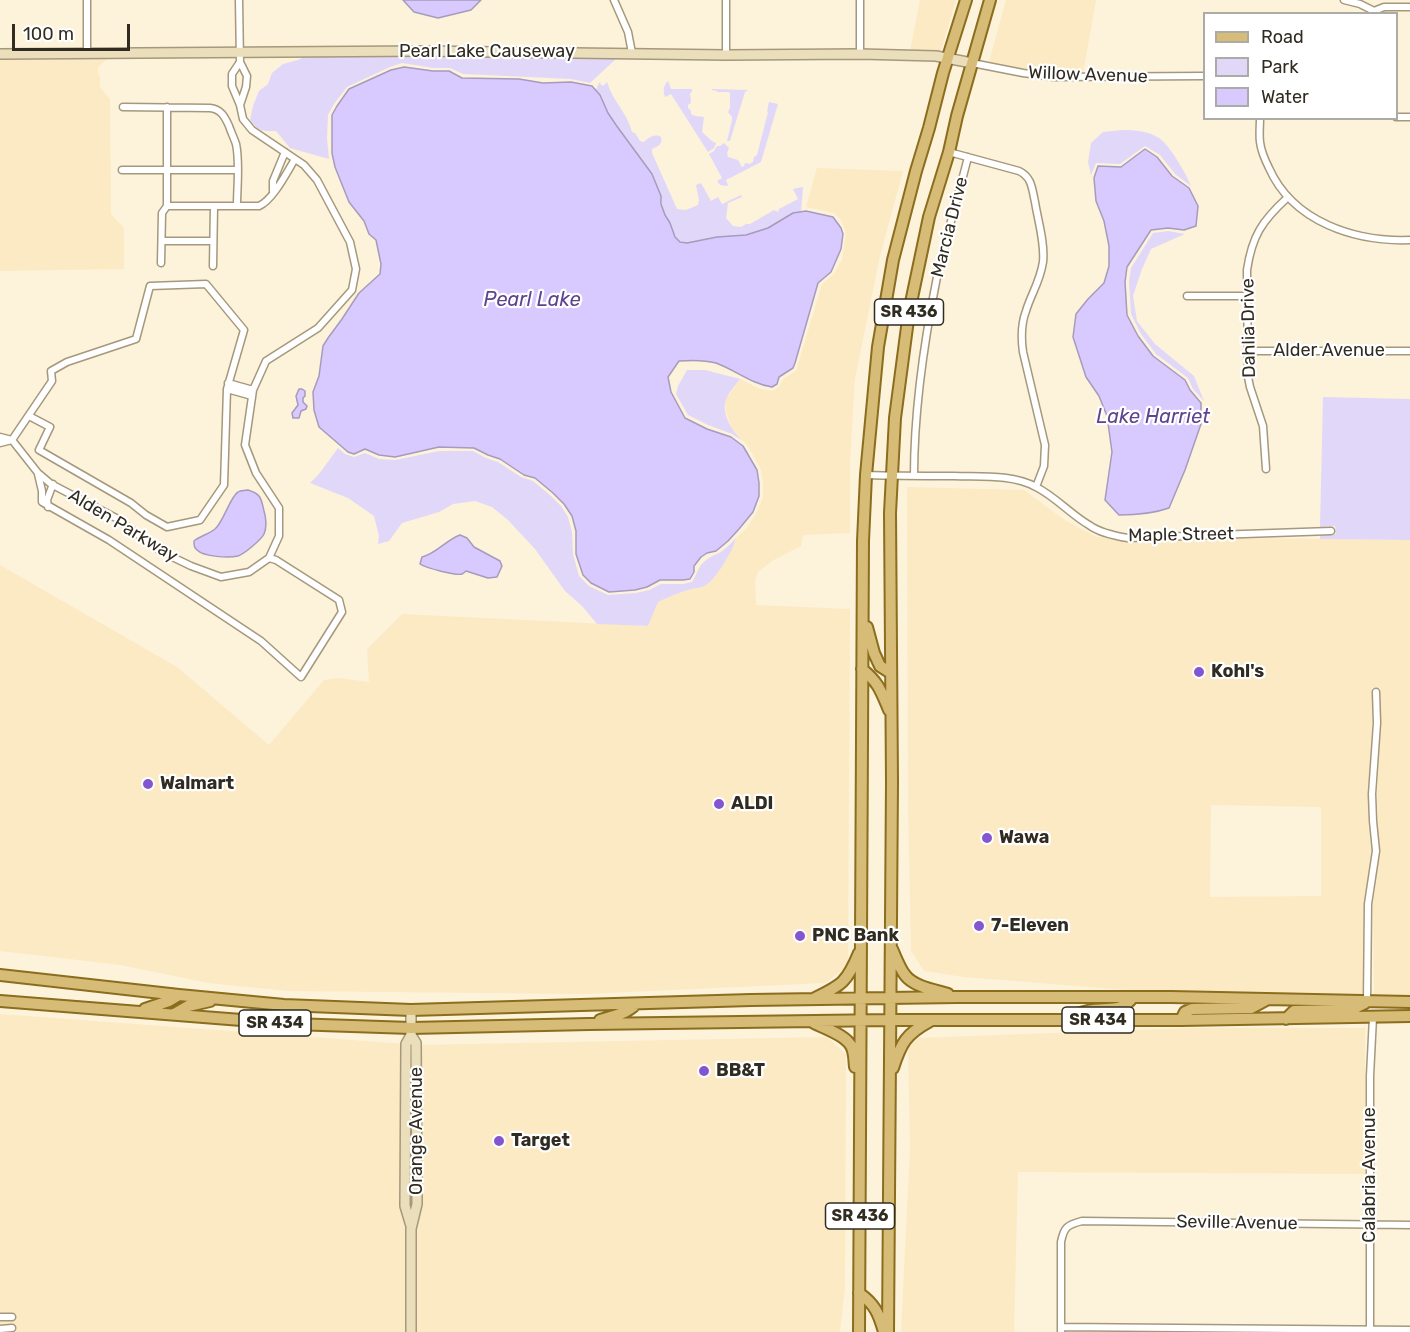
<!DOCTYPE html>
<html>
<head>
<meta charset="utf-8">
<style>
  body { margin:0 }
  #map { position:relative; width:1410px; height:1332px; overflow:hidden; background:#fdf2da; font-family:Rubik,sans-serif }
  canvas { display:block }
  .legend { position:absolute; left:1203px; top:12px; width:195px; height:108px; box-sizing:border-box; background:#fff; border:2px solid #adaba6; margin:0; padding:8px 10px; list-style:none; font-size:18px; color:#312c21 }
  .legend li { display:flex; align-items:center; gap:12px; height:30px }
  .legend b { width:30px; border:2px solid #adaba6 }
  .scale { position:absolute; left:12px; top:24px; width:118px; height:27px; box-sizing:border-box; border:3px solid #312c21; border-top:0; padding-left:8px; font-size:18px; line-height:21px; white-space:nowrap; color:#312c21; -webkit-text-stroke:4px #fff; paint-order:stroke }
</style>
</head>
<body>
<div id="map">
<canvas width="1410" height="1332"></canvas>
<ul class="legend">
<li><b style="height:8px;background:#d6bc77"></b>Road</li>
<li><b style="height:16px;background:#e1d8f9"></b>Park</li>
<li><b style="height:16px;background:#d8cafe"></b>Water</li>
</ul>
<div class="scale">100 m</div>
</div>
<script>
const ctx = document.querySelector('canvas').getContext('2d');
ctx.lineJoin = 'round';
function fillPath(path, color) { ctx.fillStyle = color; ctx.fill(path, 'evenodd'); }
function trace(path, color, width, dash) { ctx.strokeStyle = color; ctx.lineWidth = width; ctx.lineCap = dash ? 'butt' : 'round'; ctx.setLineDash(dash || []); ctx.stroke(path); }
function write(font, color, halo, rows, align = 'center') {
  ctx.font = font + ' Rubik,sans-serif'; ctx.lineWidth = 4.5; ctx.setLineDash([]); ctx.textBaseline = 'middle'; ctx.strokeStyle = halo; ctx.fillStyle = color; for (const [text, x, y, turn = 0] of rows) {
    ctx.save(); ctx.translate(x, y); ctx.rotate((+turn || 0) * Math.PI / 180); ctx.textAlign = isNaN(turn) ? turn : align; if (halo) ctx.strokeText(text, 0, 0); ctx.fillText(text, 0, 0); ctx.restore();
  }
}
fillPath(new Path2D(`
  M920,0h36l-16,53 -30,-2z
  M1006,0h90l-13,73h-28l-31,-4 -35,-7z
  M108,57l-1,2 -9,8v7l2,2v11l10,12 1,115 13,14v41l-124,2v-213z
  M817,168l86,3 -23,85 -25,123 -5,81v73l-47,2 -2,11 -29,15 -14,11 -3,9 1,24 94,4 -2,357 -23,17 -239,11 -299,-3 -79,-8 -87,-18 -121,-14v-386l177,102 92,78 55,-65 14,-2 31,4 -2,-33 35,-35 246,12 10,-24 19,-9 29,-8 8,-8 22,-36v-3l11,-10 11,-18 5,-13v-14l-2,-13 -13,-24 -16,-17 -6,-17 -1,-11 15,-22 20,10 13,2 7,-5 3,-7 13,-8 26,-87 12,-10 8,-14 4,-27 -5,-13 -7,-7 -28,-6z
  M907,487l117,3 42,31 31,16h9l21,5 117,-4 166,2v456h-36l-1,-92 7,-53 -2,-30 -1,-26 4,-72 -1,-35h-8v35l-4,72v27l3,29 -7,53v92l-200,-3 -200,-16 -40,-6 -13,-20 -3,-146zM1211,805l110,2v89l-111,1z
  M0,1014l406,30 1,288h-407z
  M1189,1028h176v146l-347,-2 -4,160h-113l9,-184 -2,-100 10,-10z
  M827,1037l19,17 -1,233 -5,45h-424l-1,-287z`), '#fceac5');
fillPath(new Path2D(`
  M379,56l239,1 -28,26 -19,-4 -108,-5 -13,-6h-17l-31,-5 -12,4 -43,20 -13,17 -6,11 -1,23 2,21 -39,-11 -14,-17c-14,0 -17,1 -26,-11l3,-14 6,-15 9,-7 4,-11 11,-9 15,-4 6,-3z
  M668,81l3,8h21v3l-2,1 1,10 -3,2v3l3,3v3l4,2 9,1 -2,15 10,9 4,2 -2,5 -6,4 -37,-58 -6,3c-2,-6 -2,-11 3,-16z
  M601,82l-1,2 3,2 4,-4c5,18 21,32 25,50l3,1 5,8 4,1c4,-4 11,-9 17,-5 2,8 -3,9 -9,12v4l25,56 9,1 12,-5 1,-5 -3,-15 5,-2 10,18 7,-4 4,7 19,-9 1,2 -14,6 -2,15 7,8 8,1 5,-3h4l24,-14 4,2 1,-3 19,-10 -5,-10 10,-2 -2,25 -8,1 -25,15 -22,7 -29,2 -30,6 -10,-3 -14,-30 -2,-14 -9,-22 -36,-49 -8,-12 -8,-18 -4,-5 3,-7z
  M712,89l36,1 -3,2 -15,49h-3l5,-21v-3l-4,-5 2,-4v-15l-2,-1h-11v-1l-5,-1z
  M769,102l9,2 -17,58 -35,18 2,5 -1,1 -7,-1 -3,-4 5,-3 -13,-24 5,-3 3,-5h3l4,-3 5,5 -2,5 1,4 10,3 4,7 2,-1 1,-3 5,1 3,-2 1,-5 3,-2 11,-43 -1,-1z
  M1123,130c13,0 25,1 36,8 10,6 28,37 32,48l-16,-12 -15,-19 -15,-9 -25,18 -24,-1 -5,12 -3,-13 3,-19 12,-11z
  M1168,231l17,3 -34,15 -9,20 -9,27 4,25 18,23 39,32 10,25 -11,-12 -5,-11 -32,-24 -15,-20 -10,-20 -2,-32 2,-14 22,-35z
  M687,370h18l35,9c-5,7 -13,15 -15,24 -2,14 8,29 18,38l-11,-7 -24,-9 -20,-10 -12,-21 2,-8z
  M1323,397l87,2v141l-90,-1v-4l16,-1 -1,-8 -15,1z
  M338,448l7,6 9,3 11,-4 14,6 16,1 44,-9h34l13,7 12,4 23,15 12,4 17,14 11,11 7,11 4,15 1,22 6,22 10,10 19,9 28,-2 13,-3 12,-6h22l9,-2c4,-6 5,-12 9,-17 5,-6 9,-8 16,-11 7,-3 14,-11 19,-16 -2,11 -20,41 -30,47 -4,3 -12,3 -18,5 -10,3 -20,7 -30,12l-10,24 -51,-2 -15,-18 -17,-15 -30,-42 -27,-29 -16,-13 -17,-6 -22,3 -14,8 -37,11 -13,18 -11,3 1,-8 -5,-20 -26,-18 -38,-15 9,-9z`), '#e1d8f9');
const water = new Path2D(`
  M403,0h78l-10,10 -33,8 -24,-6z
  M404,67l29,4h16l13,7 57,1 24,4 28,-1 21,4 8,9 8,18 8,12 36,49 9,22v8l4,11 5,8 5,14 5,5 7,1 30,-6 29,-2 22,-7 25,-15 13,-2 27,6 8,11 2,6 -2,15 -10,23 -13,11 -23,80 -2,5 -14,9 -2,7 -5,3c-20,-3 -37,-17 -56,-24 -11,-3 -25,-3 -37,-2l-11,16 3,15 14,26 22,11 24,8 12,9 14,24 2,13v13l-6,16 -14,17 -11,12 -12,10 -9,2 -6,4 -7,9v6l-4,7 -7,1h-23l-13,7 -12,3 -26,2 -18,-9 -8,-8 -7,-21v-23l-4,-15 -8,-12 -11,-11 -18,-15 -11,-3 -24,-16 -12,-4 -14,-7 -35,-1 -44,10 -16,-2 -14,-6 -11,5 -6,-2 -29,-25 -5,-17 -1,-18 6,-16 4,-30 5,-8 14,-19 17,-26 21,-19 1,-10 -5,-24 -7,-6 -5,-13 -15,-19 -14,-35 -3,-14v-38l5,-9 12,-17 42,-19z
  M1145,149l12,8 15,19 17,12 9,18 -2,20 -12,4 -16,-2 -17,2 -24,37 -2,15 2,33 11,21 15,20 32,24 5,10 11,13v21l-16,46 -16,38c-17,6 -32,7 -50,7l-14,-15 7,-48 -5,-36 -8,-20 -13,-19 -13,-40 3,-23 12,-15 16,-16 5,-17v-20l-5,-25 -8,-20 -2,-23 4,-12 23,1z
  M299,389h3l3,2v5l-2,2v4l4,4 -1,3 -5,2 -2,7h-6l-1,-5 6,-8 -2,-9z
  M248,490c13,4 13,8 16,21 2,6 3,17 0,23 -3,6 -20,20 -26,22 -9,2 -34,1 -41,-6 -3,-3 -3,-4 -3,-9 6,-5 15,-7 21,-12 9,-8 15,-32 23,-37 3,-2 6,-1 10,-2z
  M460,535l7,3 7,9 26,14 2,5 -5,11 -9,1 -22,-7c-1,1 -2,2 -4,3 -6,2 -36,-6 -42,-10l2,-7c14,-3 24,-17 38,-22z`);
fillPath(water, '#d8cafe');
trace(water, '#a69bbc', 1.5);
const street = new Path2D(`
  M87,0v53
  M239,0l1,62 7,14 -1,11 -6,18
  M614,0l14,32 4,21
  M860,0v54
  M1344,0l16,4 14,7
  M1374,11l10,-4h26
  M726,55v-55
  M972,63l51,10 31,4 150,-1
  M123,107l87,1c11,1 15,9 19,18 2,6 5,12 7,18 4,18 1,43 1,62
  M1396,117h14
  M1260,118c0,8 -1,16 0,24 1,9 5,18 9,26 24,54 86,74 141,72
  M949,152l70,19c13,6 13,18 16,31 3,19 10,41 8,60 -3,20 -12,32 -17,49 -5,13 -5,27 -3,41l22,93 -1,21 -8,21
  M122,170h115
  M273,191v-10l12,-29
  M167,206h92c14,-6 28,-34 36,-47
  M162,241h51
  M161,263l1,-50 5,-7v-99
  M213,266l1,-60
  M1187,296h60
  M1248,351h162
  M228,383l25,7
  M227,389l25,7
  M0,437l12,3 26,33 13,11 65,34 9,7 37,27 29,14 30,11 28,-5 20,-14 10,-22v-28l-23,-35 -11,-28 8,-55 13,-29 52,-33 34,-38 4,-21 -6,-27 -33,-62 -13,-15 -52,-35 -9,-11 -3,-14 -8,-19v-12l8,-12
  M12,440l40,-59 -1,-10 16,-9 69,-23 14,-53 56,-2 38,46 -17,59 -3,96 -24,35 -33,7 -21,-12 -15,-12 -92,-53 11,-23 -21,-11
  M0,443l12,-3
  M1266,469l-3,-43 -13,-39 -2,-10 -1,-107c5,-34 15,-49 40,-72
  M38,474l4,17v11l67,38 152,101 40,36 41,-65 -3,-12 -63,-40 -7,-2
  M866,475c30,1 59,1 88,1 27,1 58,-2 82,11 20,10 34,27 53,38 11,8 26,11 39,13l203,-7
  M914,476c0,-67 10,-134 23,-199 9,-40 21,-80 31,-120
  M48,507l-1,-7 6,-16
  M1367,1002l1,-98 8,-53 -3,-30 -1,-27 5,-71 -1,-31
  M0,1317h12
  M1061,1327l349,3
  M0,1329l12,-1
  M1370,1331v-255l3,-59
  M1061,1332v-90c3,-15 6,-17 21,-21l328,4`);
const secondary = new Path2D(`
  M0,54l422,-3 304,4 134,-1 76,2 36,7
  M411,1035l5,8 1,161 -6,25v103
  M411,1226l-6,-20 1,-162 5,-9v-25`);
const primary = new Path2D(`
  M867,627l7,26 6,13 11,7
  M862,669c17,14 19,22 27,41
  M892,949c4,9 7,18 13,26 9,12 30,15 43,19
  M0,975l179,20 105,10 127,5 340,-10 206,-3h214l239,5
  M815,998c27,-13 32,-16 44,-45
  M0,1001l292,23 119,4 178,-4 301,-4h291l229,-4
  M145,1009l24,-8 10,-6
  M174,1014l14,-8 22,-5
  M1069,1017c8,-3 16,-6 24,-7 17,-3 28,3 40,-13
  M1286,1019l8,-8 57,-1 14,-7
  M600,1020c14,-4 26,-6 36,-16
  M1181,1020l4,-8 7,-3 59,-1 15,-8
  M814,1023c10,5 28,11 35,20 6,6 5,16 6,24
  M893,1068c8,-25 13,-34 37,-47
  M859,1293c16,11 20,21 25,39
  M859,1332l4,-791 3,-66 12,-128 15,-87 23,-89 13,-43 14,-55 23,-73
  M888,1332l4,-550 -2,-269 5,-95 14,-106 20,-95 20,-65 8,-36 33,-116`);
trace(street, '#a5987c', 9);
trace(secondary, '#a5987c', 12);
trace(primary, '#8b6d1e', 14);
trace(street, '#fff', 6);
trace(secondary, '#ebdebb', 9);
trace(primary, '#d6bc77', 10);
for (const [x, y, r, color] of [
  [1199,672,6,"#8356cf"],
  [148,784,6,"#8356cf"],
  [719,804,6,"#8356cf"],
  [987,838,6,"#8356cf"],
  [979,926,6,"#8356cf"],
  [800,936,6,"#8356cf"],
  [704,1071,6,"#8356cf"],
  [499,1141,6,"#8356cf"]
]) { const dot = new Path2D(); dot.arc(x, y, r, 0, 2 * Math.PI); ctx.fillStyle = color; ctx.fill(dot); trace(dot, '#fff', 2); }
for (const [x, y, w] of [
  [909,312,69],
  [1098,1020,72],
  [275,1023,72],
  [860,1216,69]
]) { const box = new Path2D(); box.roundRect(x - w / 2, y - 13, w, 26, 4.5); ctx.fillStyle = '#fff'; ctx.fill(box); trace(box, '#312c21', 1.5); }
write('bold 16px', '#312c21', null, [
  ["SR 436",909,312],
  ["SR 434",1098,1020],
  ["SR 434",275,1023],
  ["SR 436",860,1216]
]);
write('18px', '#312c21', '#fff', [
  ["Pearl Lake Causeway",487,52],
  ["Willow Avenue",1088,75,2],
  ["Marcia Drive",950,227,-76],
  ["Dahlia Drive",1249,328,-91],
  ["Alder Avenue",1329,351],
  ["Alden Parkway",123,526,31],
  ["Maple Street",1181,535,-1],
  ["Orange Avenue",417,1131,-90],
  ["Calabria Avenue",1370,1175,-90],
  ["Seville Avenue",1237,1223,1]
]);
write('bold 18px', '#312c21', '#fff', [
  ["Kohl's",1211,672],
  ["Walmart",160,784],
  ["ALDI",731,804],
  ["Wawa",999,838],
  ["7-Eleven",991,926],
  ["PNC Bank",812,936],
  ["BB&T",716,1071],
  ["Target",511,1141]
], 'left');
write('italic 20px', '#5e438f', '#fff', [
  ["Pearl Lake",532,300],
  ["Lake Harriet",1153,417]
]);
</script>
</body>
</html>
